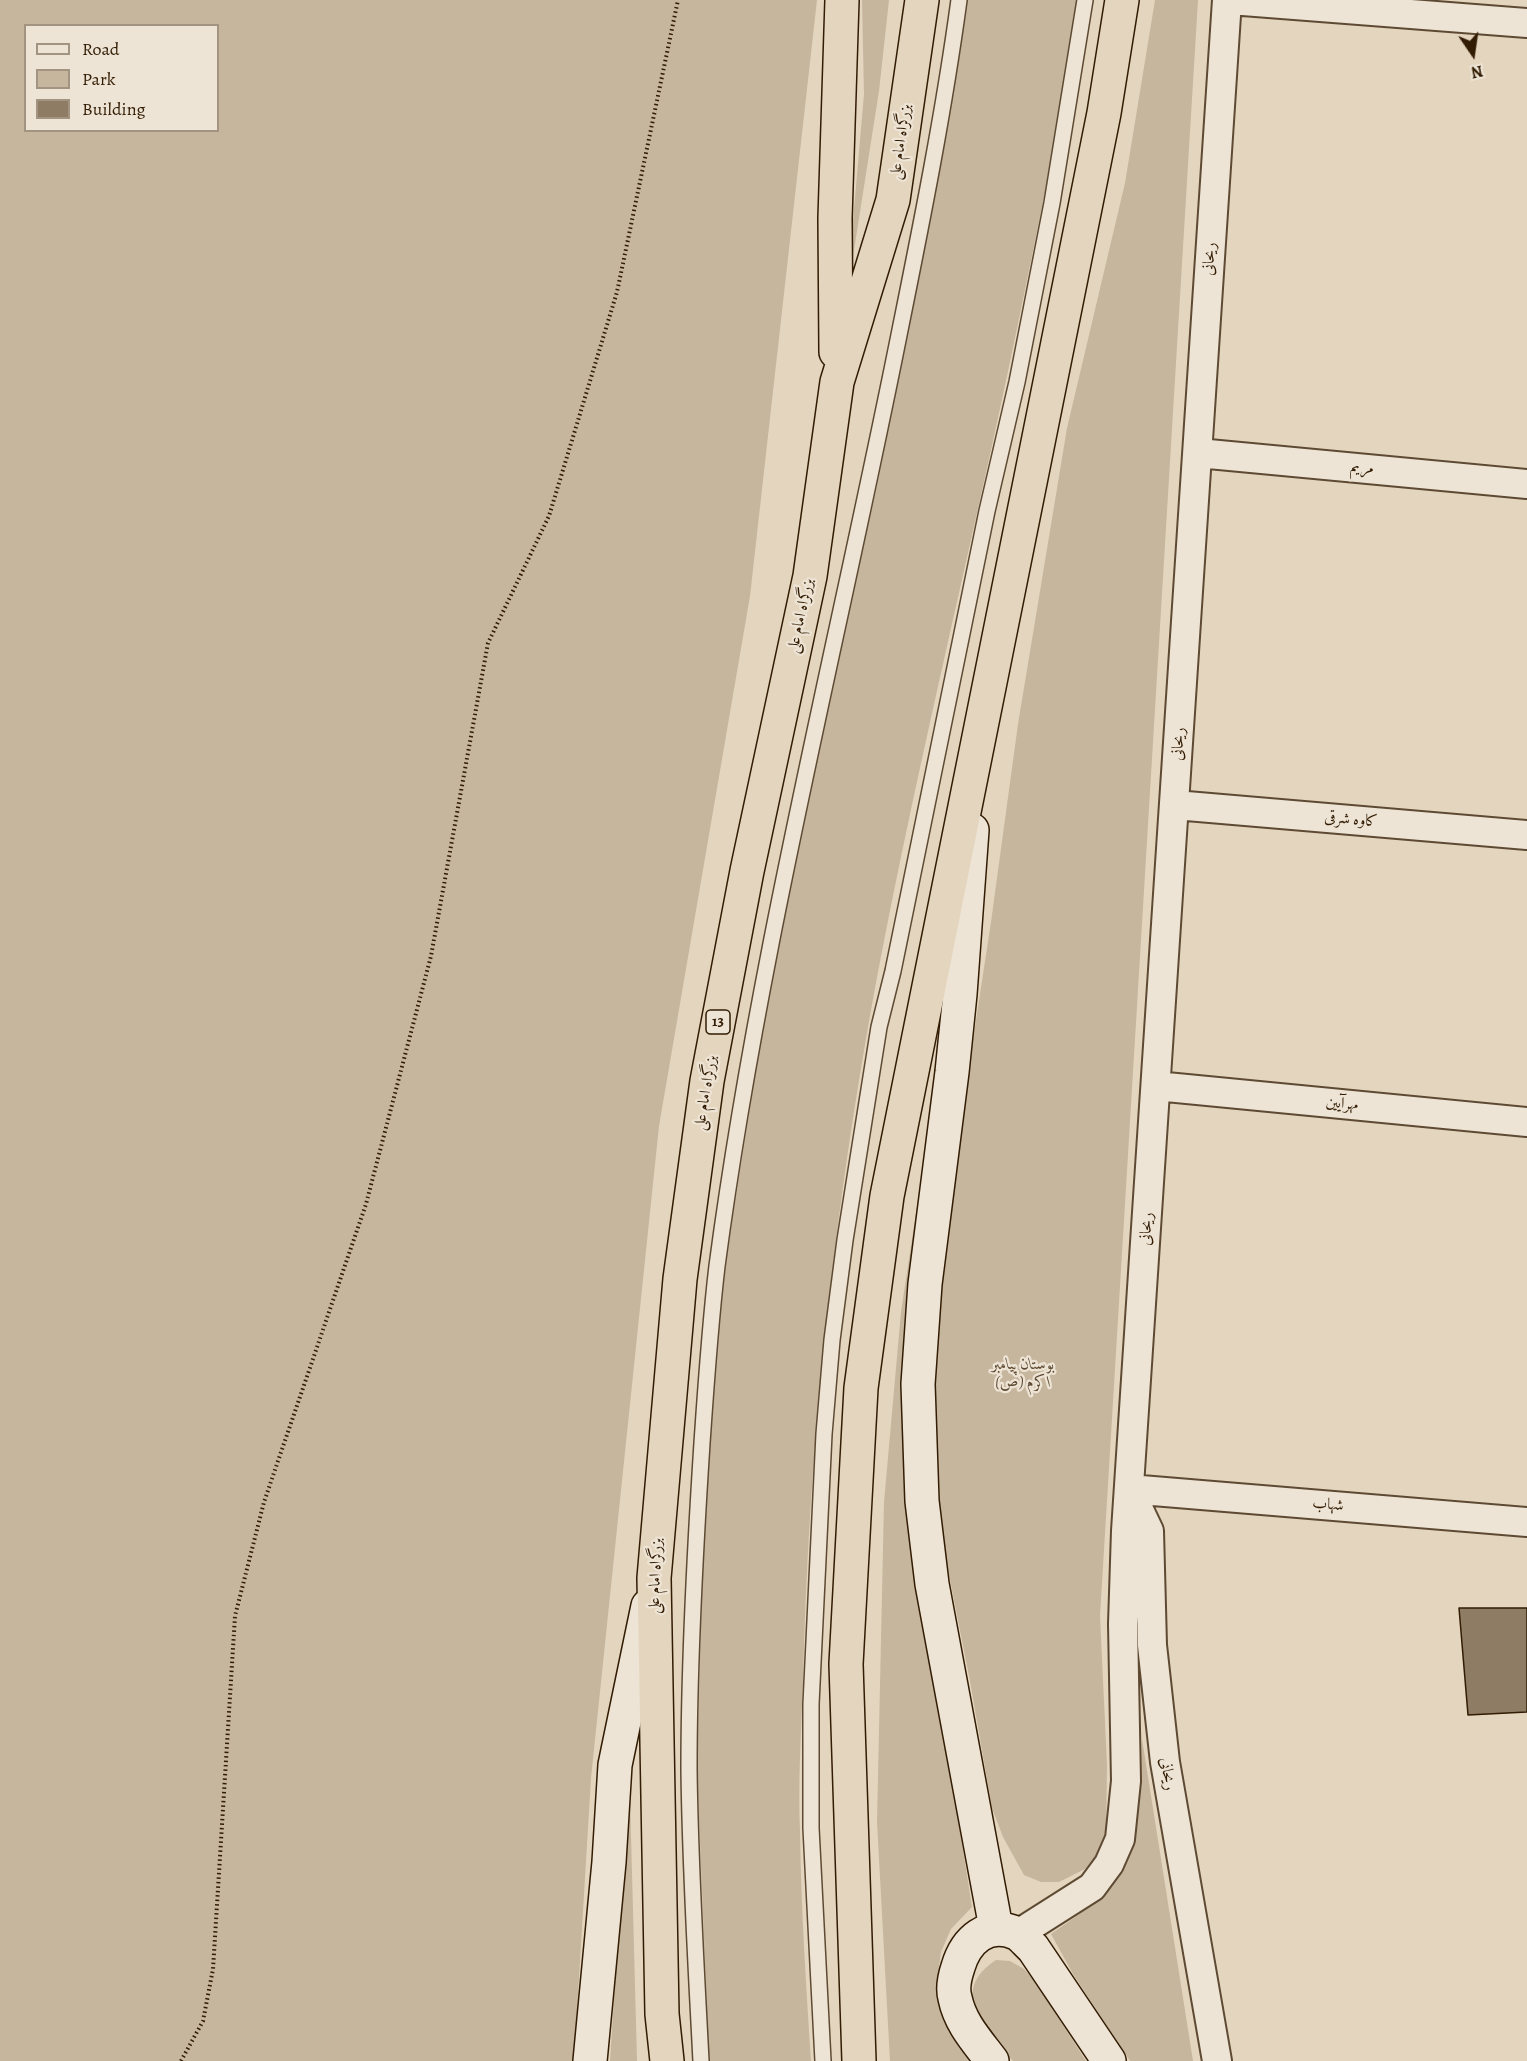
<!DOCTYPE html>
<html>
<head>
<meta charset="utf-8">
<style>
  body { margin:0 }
  #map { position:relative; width:1527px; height:2061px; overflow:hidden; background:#e4d5be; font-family:Alegreya,serif }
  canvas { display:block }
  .legend { position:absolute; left:24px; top:24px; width:195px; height:108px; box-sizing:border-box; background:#ede4d5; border:2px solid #a29481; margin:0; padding:8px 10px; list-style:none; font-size:18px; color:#321c03 }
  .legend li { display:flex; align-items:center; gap:12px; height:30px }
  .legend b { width:30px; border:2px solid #a29481 }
  .north { position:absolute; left:1443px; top:24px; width:60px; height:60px; -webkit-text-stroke:4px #ede4d5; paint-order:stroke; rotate:167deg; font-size:16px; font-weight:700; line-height:24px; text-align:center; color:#321c03 }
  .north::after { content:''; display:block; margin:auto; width:21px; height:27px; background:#321c03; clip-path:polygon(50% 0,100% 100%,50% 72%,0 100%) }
</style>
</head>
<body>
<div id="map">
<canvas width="1527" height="2061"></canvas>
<ul class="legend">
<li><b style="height:8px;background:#ede4d5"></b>Road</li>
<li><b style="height:16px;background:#c6b69e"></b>Park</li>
<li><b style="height:16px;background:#8f7c64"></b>Building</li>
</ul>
<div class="north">N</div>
</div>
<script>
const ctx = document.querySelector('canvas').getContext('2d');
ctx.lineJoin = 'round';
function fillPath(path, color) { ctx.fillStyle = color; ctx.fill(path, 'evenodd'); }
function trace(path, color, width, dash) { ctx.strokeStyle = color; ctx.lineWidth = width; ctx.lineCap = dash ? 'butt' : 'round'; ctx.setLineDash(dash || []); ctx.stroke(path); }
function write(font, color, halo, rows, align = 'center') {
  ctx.font = font + ' Alegreya,Amiri,serif'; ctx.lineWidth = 4.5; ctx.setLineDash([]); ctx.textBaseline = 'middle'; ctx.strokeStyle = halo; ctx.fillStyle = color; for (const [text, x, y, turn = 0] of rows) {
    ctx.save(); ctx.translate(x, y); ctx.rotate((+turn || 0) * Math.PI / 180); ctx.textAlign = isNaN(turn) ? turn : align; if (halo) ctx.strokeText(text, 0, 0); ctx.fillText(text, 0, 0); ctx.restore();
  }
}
fillPath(new Path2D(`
  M0,0h817l-67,596 -91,530 -68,652 -17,283h-574zM26,26h192v104h-192z
  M862,0h27l-10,91 -33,210 18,-207z
  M966,0h111c-12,104 -35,207 -56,309 -49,240 -110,477 -153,718 -38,217 -60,437 -65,657 -2,49 -5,98 -3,147 1,76 6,153 11,230h-102l-12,-291 5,-186 8,-161 14,-151 40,-253 26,-145 87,-389 50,-250z
  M1155,0h43l-98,1616 7,149 -1,72 -10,19 -11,13 -26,13h-18l-17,-7 -21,-38 -11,-29 -22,-127 -32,-162 -7,-146 24,-215 36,-236 27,-198 49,-296 58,-245z
  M940,1054l-28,472 60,381 -21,22 -10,23 -3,22 14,58 19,29h-81l-13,-239 7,-320 17,-190z
  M1142,1739l51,322h-63l-57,-87 -22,-40 27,-19 29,-26 23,-38 10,-51z
  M629,1760l8,301h-27z
  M996,1960l14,1 14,8 12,14 50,78h-73c-25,-33 -67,-68 -17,-101z`), '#c6b69e');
const building = new Path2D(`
  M1459,1608h68v104l-59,3z`);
fillPath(building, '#8f7c64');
trace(building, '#321c03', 1.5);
const service = new Path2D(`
  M701,2061c-5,-98 -11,-196 -12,-293 0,-108 6,-217 13,-325 4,-59 8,-118 15,-177 42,-316 121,-624 183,-936 22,-109 44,-219 59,-330
  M823,2061l-12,-233v-124l13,-270 8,-94 13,-100 34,-213 14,-56 94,-460 30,-129 35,-179 33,-203`);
const minor = new Path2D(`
  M1230,0l297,23
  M1198,453l329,31
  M1175,805l352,30
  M1156,1086l371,36
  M1129,1489l398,33
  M1130,1491l19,40 3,114 13,117 52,299
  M1018,1934l74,-47 17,-23 11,-25 6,-58 -3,-157 3,-93 101,-1531`);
const secondary = new Path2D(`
  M972,830l-12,164 -8,78 -27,212 -7,100 4,117 10,83 64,344
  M590,2061l19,-199 6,-97 33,-159
  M992,2061c-15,-20 -32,-38 -37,-63 -3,-10 0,-22 3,-31 8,-27 29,-46 58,-34 6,3 12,11 17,15l76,113`);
const trunk = new Path2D(`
  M836,352l-1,-134 7,-218
  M667,2061l-5,-47 -8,-436 26,-299 27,-198 40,-210 63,-295 27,-194 56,-182 29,-200
  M859,2061l-13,-397 15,-276 26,-192 217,-1083 18,-113`);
trace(service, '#5e4a32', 18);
trace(minor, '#5e4a32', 32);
trace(secondary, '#321c03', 36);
trace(trunk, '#321c03', 36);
trace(new Path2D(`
  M181,2061l22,-40 10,-52 22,-353 29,-114 102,-298 65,-248 57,-313 61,-127 68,-224 61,-292`), '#321c03', 4, [1.5, 3]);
trace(service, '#ede4d5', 15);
trace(minor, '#ede4d5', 28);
trace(secondary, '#ede4d5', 33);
trace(trunk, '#e4d5be', 33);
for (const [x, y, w] of [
  [718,1022,24]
]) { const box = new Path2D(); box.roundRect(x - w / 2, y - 12, w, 24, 4.5); ctx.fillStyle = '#ede4d5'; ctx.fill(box); trace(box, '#321c03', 1.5); }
write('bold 15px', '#321c03', null, [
  ["13",718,1022]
]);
write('16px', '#321c03', '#ede4d5', [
  ["بزرگراه امام علی",901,142,-82],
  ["ریحانی",1210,259,-86],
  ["مریم",1362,468,5],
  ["بزرگراه امام علی",801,616,-78],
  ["ریحانی",1179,744,-86],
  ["کاوه شرقی",1351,820,5],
  ["بزرگراه امام علی",706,1093,-81],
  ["مهرآیین",1342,1104,6],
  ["ریحانی",1147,1229,-86],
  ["شهاب",1328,1505,5],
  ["بزرگراه امام علی",656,1576,-88],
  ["ریحانی",1167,1774,81]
]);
write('italic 16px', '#5e4a32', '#ede4d5', [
  ["بوستان پیامبر",1023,1365],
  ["اکرم (ص)",1023,1383]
]);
</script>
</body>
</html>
